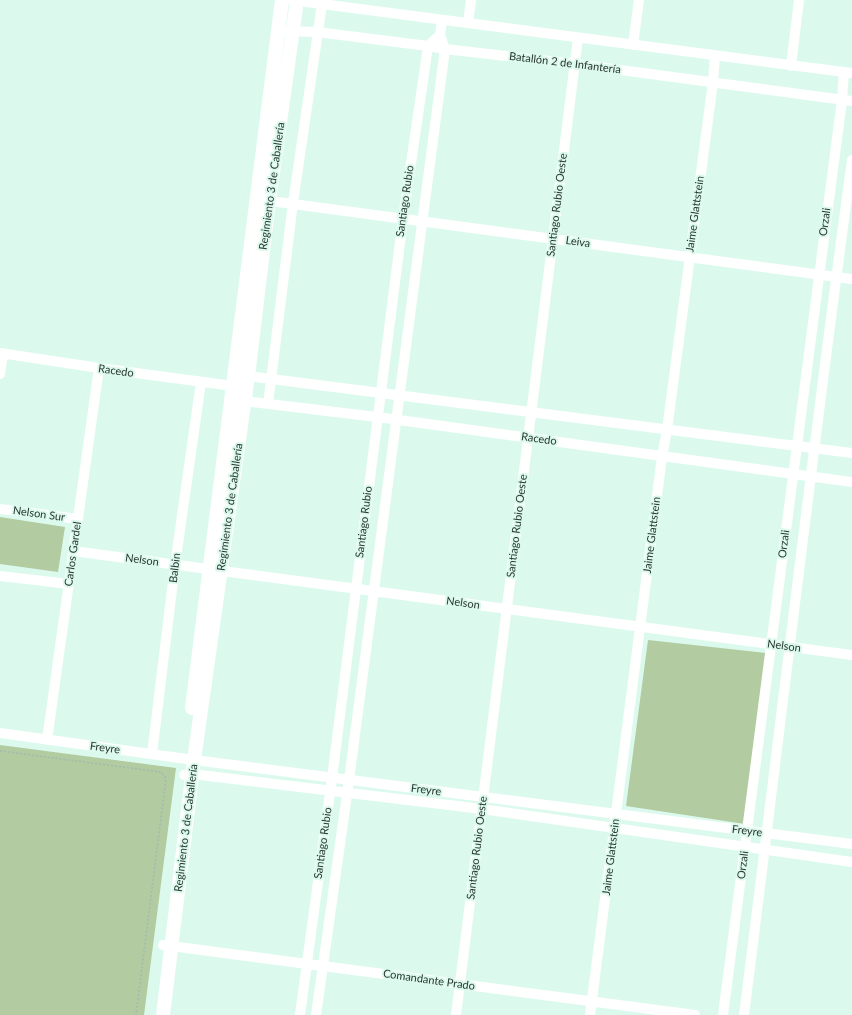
<!DOCTYPE html>
<html>
<head>
<meta charset="utf-8">
<style>
  body { margin:0 }
  canvas { display:block; background:#dbfaed }
</style>
</head>
<body>
<canvas width="852" height="1015"></canvas>
<script>
const ctx = document.querySelector('canvas').getContext('2d');
ctx.lineJoin = 'round';
function fillPath(path, color) { ctx.fillStyle = color; ctx.fill(path, 'evenodd'); }
function trace(path, color, width, dash) { ctx.strokeStyle = color; ctx.lineWidth = width; ctx.lineCap = dash ? 'butt' : 'round'; ctx.setLineDash(dash || []); ctx.stroke(path); }
function write(font, color, halo, rows, align = 'center') {
  ctx.font = font + ' Lato,sans-serif'; ctx.lineWidth = 4; ctx.setLineDash([]); ctx.textBaseline = 'middle'; ctx.strokeStyle = halo; ctx.fillStyle = color; for (const [text, x, y, turn = 0] of rows) {
    ctx.save(); ctx.translate(x, y); ctx.rotate((+turn || 0) * Math.PI / 180); ctx.textAlign = isNaN(turn) ? turn : align; if (halo) ctx.strokeText(text, 0, 0); ctx.fillText(text, 0, 0); ctx.restore();
  }
}
fillPath(new Path2D(`
  M0,517l65,10 -7,45 -58,-8z
  M648,640l118,13 -21,171 -119,-18z
  M0,745l176,23 -32,247h-144z`), '#b2cba0');
trace(new Path2D(`
  M0,751l161,21 5,6 -30,237`), '#a2bab0', 1.5, [2, 2]);
trace(new Path2D(`
  M291,0l561,73
  M468,23l3,-23
  M286,31l31,1 111,14 17,3 131,15 276,37
  M633,45l6,-45
  M791,66l8,-66
  M263,200l589,79
  M0,353l99,15 134,18 15,-10 23,3 581,74
  M0,374l3,-21
  M241,397l3,4 133,16 475,65
  M268,404l25,-201 29,-199
  M0,509l78,10
  M73,551l779,104
  M0,576l69,8
  M0,733l194,27 658,84
  M47,740l52,-372
  M152,754l23,-189 26,-183
  M184,775l8,-1 290,35 370,53
  M163,945l532,70
  M300,1015l32,-237 71,-559 25,-173 12,-11
  M316,1015l33,-235 96,-731 -5,-14 2,-15
  M456,1015l122,-977
  M590,1015l72,-558 5,-27 46,-348 2,-26
  M723,1015l119,-915 2,-28
  M744,1015c36,-285 69,-570 108,-855`), '#fff', 10);
trace(new Path2D(`
  M192,708l90,-708
  M163,1015l31,-255 54,-384 21,-175 28,-201`), '#fff', 14);
write('11px', '#2a3631', '#dbfaed', [
  ["Batallón 2 de Infantería",565,63,7],
  ["Regimiento 3 de Caballería",272,186,-82],
  ["Santiago Rubio",405,201,-82],
  ["Santiago Rubio Oeste",557,205,-83],
  ["Jaime Glattstein",695,214,-82],
  ["Orzali",825,222,-82],
  ["Leiva",578,242,8],
  ["Racedo",116,371,8],
  ["Racedo",539,439,8],
  ["Regimiento 3 de Caballería",230,507,-82],
  ["Nelson Sur",39,514,8],
  ["Santiago Rubio",364,522,-83],
  ["Santiago Rubio Oeste",517,526,-83],
  ["Jaime Glattstein",652,535,-83],
  ["Orzali",784,544,-83],
  ["Carlos Gardel",73,554,-82],
  ["Nelson",142,560,8],
  ["Balbin",175,568,-83],
  ["Nelson",463,603,8],
  ["Nelson",784,646,8],
  ["Freyre",105,748,8],
  ["Freyre",426,790,7],
  ["Regimiento 3 de Caballería",186,828,-83],
  ["Freyre",747,831,7],
  ["Santiago Rubio",323,843,-82],
  ["Santiago Rubio Oeste",477,848,-83],
  ["Jaime Glattstein",611,857,-83],
  ["Orzali",743,865,-83],
  ["Comandante Prado",429,980,8]
]);
</script>
</body>
</html>
